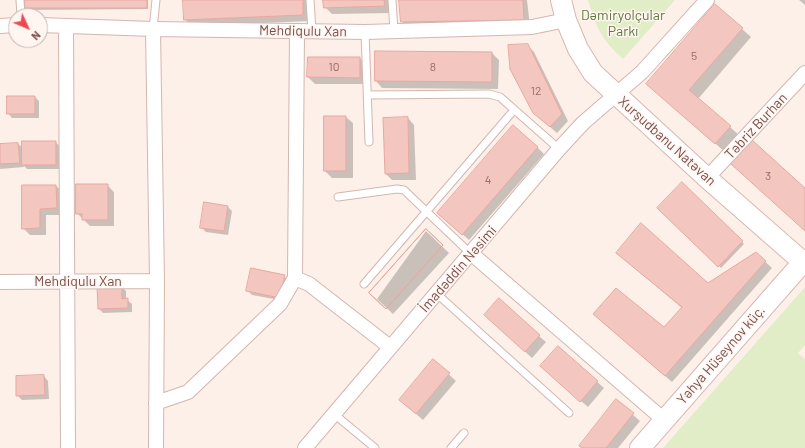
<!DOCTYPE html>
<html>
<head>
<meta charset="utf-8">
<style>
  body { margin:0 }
  #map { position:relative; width:805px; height:448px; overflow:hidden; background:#fdf0e9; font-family:Barlow,sans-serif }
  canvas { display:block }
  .north { position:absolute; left:8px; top:8px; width:40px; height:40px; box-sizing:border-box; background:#fff6f1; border:1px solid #cab3af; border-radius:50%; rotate:134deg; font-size:11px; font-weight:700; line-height:16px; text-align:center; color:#7a4e4b }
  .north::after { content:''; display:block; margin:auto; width:14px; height:18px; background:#ec4a53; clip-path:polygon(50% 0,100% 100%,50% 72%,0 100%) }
</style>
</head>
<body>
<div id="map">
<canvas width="805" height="448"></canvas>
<div class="north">N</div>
</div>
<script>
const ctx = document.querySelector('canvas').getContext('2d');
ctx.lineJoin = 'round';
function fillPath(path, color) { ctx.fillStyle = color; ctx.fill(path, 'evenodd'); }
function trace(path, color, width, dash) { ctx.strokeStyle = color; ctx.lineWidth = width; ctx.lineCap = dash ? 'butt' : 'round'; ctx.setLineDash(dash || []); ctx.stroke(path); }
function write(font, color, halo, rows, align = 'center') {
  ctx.font = font + ' Barlow,sans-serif'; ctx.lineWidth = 3; ctx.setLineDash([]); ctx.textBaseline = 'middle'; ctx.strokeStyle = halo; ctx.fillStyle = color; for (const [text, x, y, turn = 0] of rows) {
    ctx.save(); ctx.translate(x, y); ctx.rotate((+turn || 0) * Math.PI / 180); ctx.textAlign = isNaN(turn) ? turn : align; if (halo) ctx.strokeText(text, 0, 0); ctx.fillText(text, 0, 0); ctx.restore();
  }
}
fillPath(new Path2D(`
  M588,0h87l-52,59c-22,-20 -26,-30 -35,-59z
  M805,287v58l-7,8 7,6v89h-142z`), '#e1edc6');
fillPath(new Path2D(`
  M26,0h122v9l-120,1 -2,-2z
  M184,0h125l1,21 -119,5 -6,-7z
  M324,0h66l1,13 -59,1 -7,-7z
  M400,0h127l3,26 -122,2 -6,-7z
  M799,0h6v5z
  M742,29l9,8 -53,62 41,36 -14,17 -78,-68z
  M527,45l7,7 34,69 -11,12 -23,-20z
  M376,52l116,1 7,7 -1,29 -116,-1 -6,-7z
  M360,58l6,7v19h-51l-7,-7z
  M35,97l4,4v17h-27l-4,-5z
  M325,117h21l7,6v55h-21l-7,-7z
  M408,118l6,7 2,55h-24l-6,-6z
  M55,142l5,4v23h-33l-4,-4 1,2 -24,2v-24l18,-1 5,4z
  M537,147l7,7 -75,86 -24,-21z
  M682,183l62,61 -23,24 -62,-61z
  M107,185l7,7v34h-24l-13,-13z
  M56,186l7,6v23h-17v20h-16l-7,-7z
  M228,207l4,4 -4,24 -22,-3 -5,-5z
  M426,231l23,22 -56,61 -16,-15z
  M756,253l16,15 -100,114 -71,-61 63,7 18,-20 -58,-49 84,25z
  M284,276l5,5 -4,20 -33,-6 -5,-5z
  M121,286l5,5v8l6,5v8l-29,1 -4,-4z
  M485,315l54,21 7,6 -14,16z
  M558,347l46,41 -16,19 -40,-34z
  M433,360l23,21 -33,39 -16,-14z
  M44,376l4,5 1,18 -27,1 -5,-5z
  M616,400l24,21 -22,27h-35z`), '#0003');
const building = new Path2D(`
  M25,0h122v8h-122z
  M183,0h120v15l-119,5z
  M323,0h61l1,6 -61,2z
  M399,0h124l1,20 -123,2z
  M715,4l28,24 -54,62 42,36 -16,18 -69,-60z
  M528,44l34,70 -12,13 -17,-14 -23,-44 -2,-24z
  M375,51l117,1v30l-117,-1z
  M308,57h52v21l-53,-1z
  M7,96h28v18h-28z
  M324,116h22v55h-22z
  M408,117l1,56 -24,1 -2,-56z
  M513,125l25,22 -76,88 -25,-22z
  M752,140l53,48v43l-74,-67z
  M22,141h34v24h-34z
  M18,143l2,20 -20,1v-20z
  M682,182l61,59 -25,26 -61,-59z
  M76,184h32v36h-26v-6h-6z
  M22,185h34l1,23 -17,1v19l-18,1z
  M204,202l24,4 -4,25 -24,-3z
  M641,223l67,60 48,-31 10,9 -101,115 -72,-62 23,-26 48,39 18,-20 -66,-54z
  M426,229l17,16 -57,64 -17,-16z
  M426,229l17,16 -57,64 -17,-16z
  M251,268l34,7 -5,23 -34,-7z
  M122,285v14l6,-1v10l-30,1 -1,-23z
  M499,298l41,37 -15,17 -41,-37z
  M558,346l40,35 -18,21 -40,-36z
  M433,359l17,14 -34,41 -17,-14z
  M44,375l1,20 -29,1v-20z
  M616,399l18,14 -28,35h-24l-3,-2z`);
fillPath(building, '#f4c6c0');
trace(building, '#e8a79f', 1);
const service = new Path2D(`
  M20,0l1,16
  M310,0l2,31
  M392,0l2,31
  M153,29l3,-29
  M365,32l4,110
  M368,95l121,-1 11,3 59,52
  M338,197l59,-8 7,1 67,64
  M364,284l150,-174
  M437,294l132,119
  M334,414l41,34
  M451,448l13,-15`);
const minor = new Path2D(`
  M40,25l113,4 212,3 167,-5 34,-7
  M0,26l16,-1
  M66,26l2,422
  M153,29l4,252 -1,167
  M707,178l98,-105
  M472,254l192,166
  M295,278l14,6 81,63
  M0,282l157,-1
  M156,403l32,-11 92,-88 15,-26 2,-247
  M305,448l254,-299 24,-26 59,-51 65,-72`);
const secondary = new Path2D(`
  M561,0l5,20 12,29 15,24 114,105 96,84 -163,186`);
trace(service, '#d3b6b0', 9);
trace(minor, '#d3b6b0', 16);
trace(secondary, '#d9b7b0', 22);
trace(service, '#fff', 7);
trace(minor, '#fff', 14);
trace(secondary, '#fff', 20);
write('12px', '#986c68', null, [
  ["5",694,56],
  ["10",334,67],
  ["8",433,67],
  ["12",536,91],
  ["3",768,176],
  ["4",488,180]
]);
write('14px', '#617a3f', '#fff6f1', [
  ["Dəmiryolçular",623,15],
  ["Parkı",623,31]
]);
write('14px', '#7a4e4b', '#fff6f1', [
  ["Mehdiqulu Xan",303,31,1],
  ["Təbriz Burhan",756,126,-47],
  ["Xurşudbanu Natəvan",667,141,42],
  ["İmadəddin Nəsimi",458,269,-49],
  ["Mehdiqulu Xan",78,281],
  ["Yəhya Hüseynov küç.",721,355,-49]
]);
</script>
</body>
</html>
